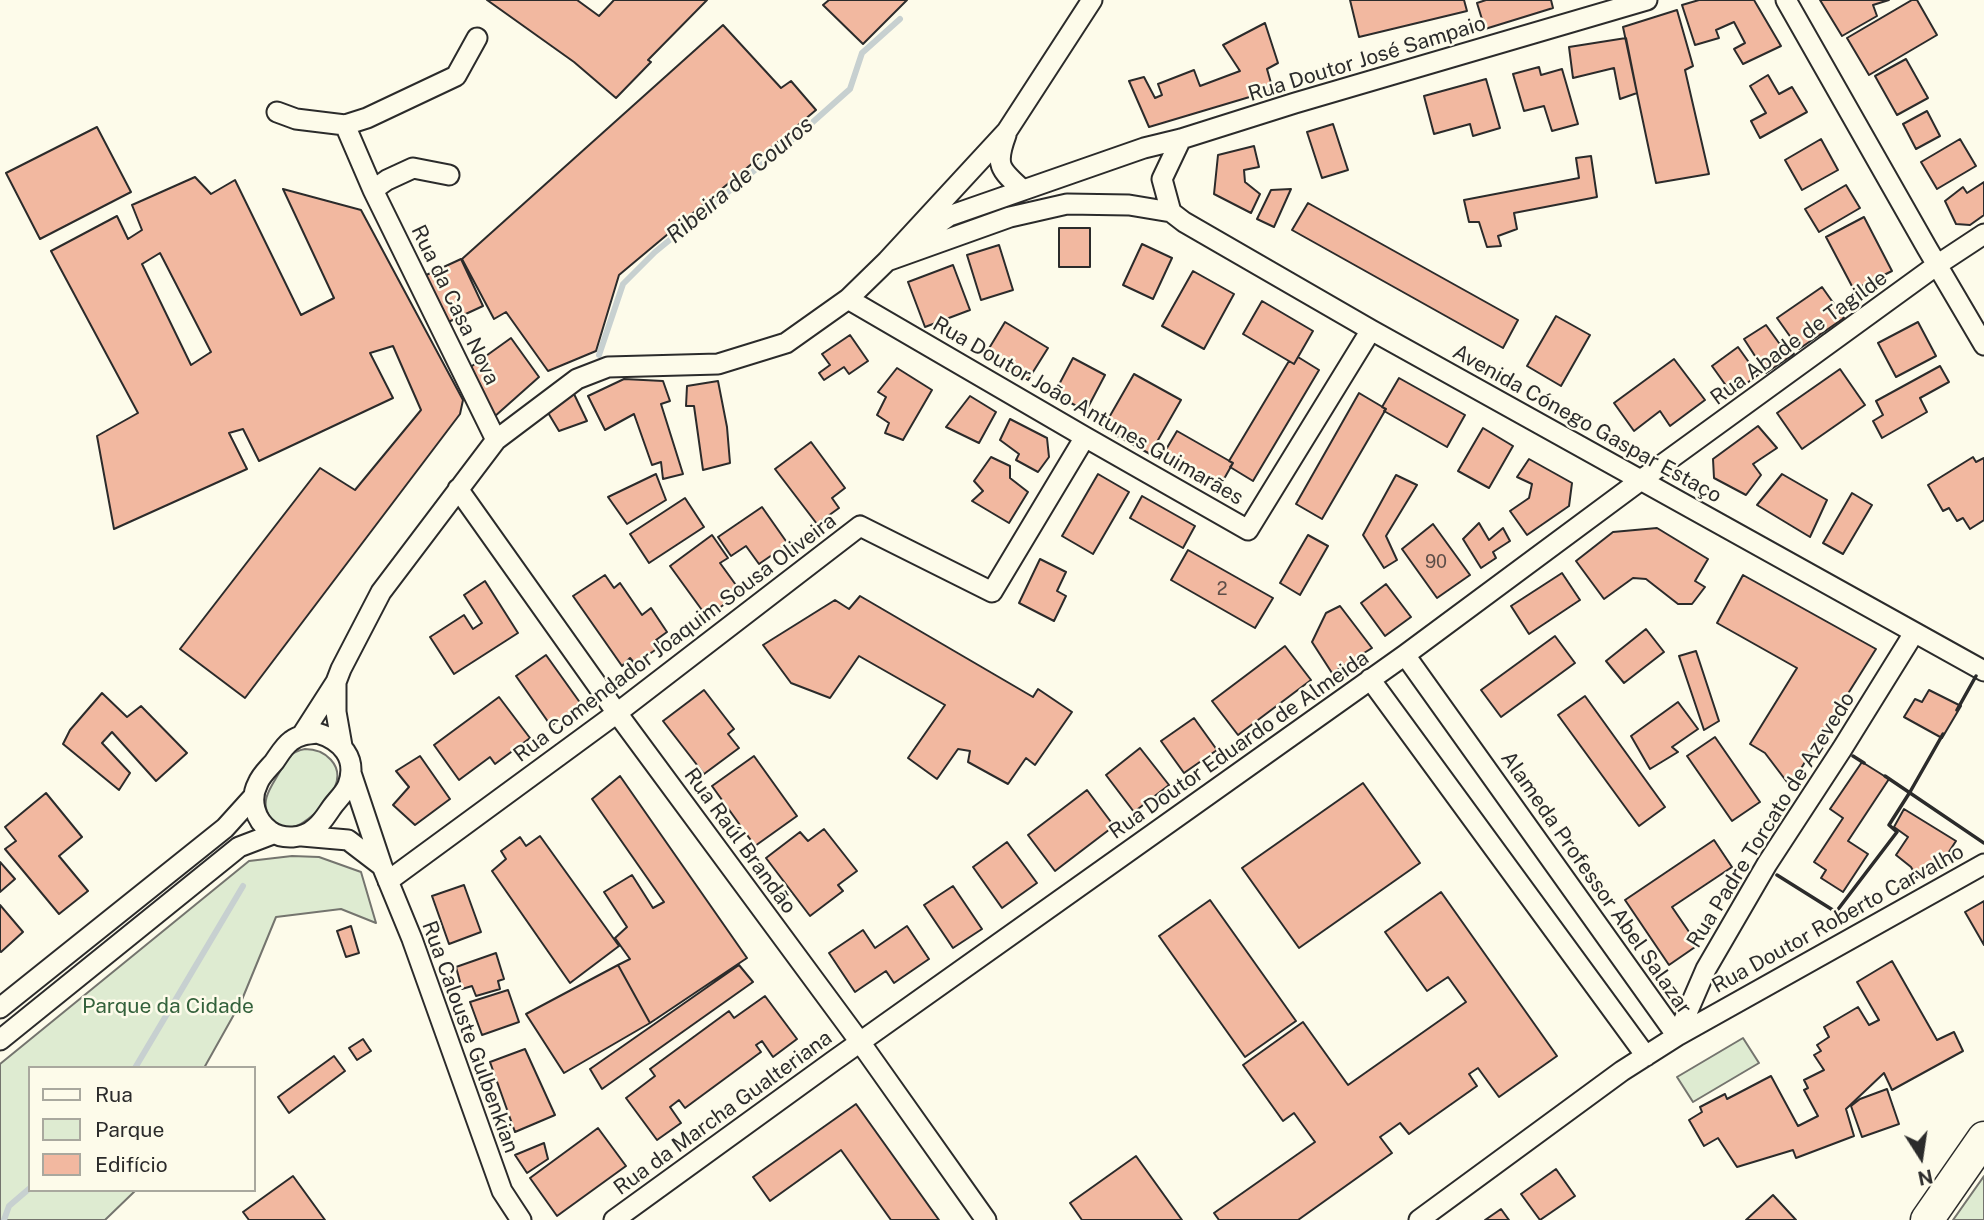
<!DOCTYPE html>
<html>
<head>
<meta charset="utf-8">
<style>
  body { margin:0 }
  #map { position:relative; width:1984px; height:1220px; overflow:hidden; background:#fdfbea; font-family:"Public Sans",sans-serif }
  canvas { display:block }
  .legend { position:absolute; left:28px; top:1066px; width:228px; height:126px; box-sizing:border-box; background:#fdfbea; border:2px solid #a9a89e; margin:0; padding:9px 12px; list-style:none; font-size:21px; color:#2b2b2b }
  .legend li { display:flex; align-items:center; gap:14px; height:35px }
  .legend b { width:35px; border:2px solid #a9a89e }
  .north { position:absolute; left:1886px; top:1122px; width:70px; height:70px; -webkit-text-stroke:5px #fdfbea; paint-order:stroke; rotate:168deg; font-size:19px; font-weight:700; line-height:28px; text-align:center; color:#2b2b2b }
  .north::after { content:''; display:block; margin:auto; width:24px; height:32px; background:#2b2b2b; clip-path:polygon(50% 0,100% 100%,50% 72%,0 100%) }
</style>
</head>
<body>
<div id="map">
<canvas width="1984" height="1220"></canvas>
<ul class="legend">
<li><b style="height:9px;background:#fdfbea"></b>Rua</li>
<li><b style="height:19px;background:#deebd1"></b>Parque</li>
<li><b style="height:19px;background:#f2b8a0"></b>Edifício</li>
</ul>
<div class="north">N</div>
</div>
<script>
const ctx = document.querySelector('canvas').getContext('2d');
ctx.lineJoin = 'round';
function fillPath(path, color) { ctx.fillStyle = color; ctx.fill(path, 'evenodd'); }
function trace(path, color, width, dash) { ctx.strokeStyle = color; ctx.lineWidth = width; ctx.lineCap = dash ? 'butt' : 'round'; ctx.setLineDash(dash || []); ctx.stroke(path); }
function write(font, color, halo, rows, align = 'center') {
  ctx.font = font + ' "Public Sans",sans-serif'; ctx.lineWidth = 5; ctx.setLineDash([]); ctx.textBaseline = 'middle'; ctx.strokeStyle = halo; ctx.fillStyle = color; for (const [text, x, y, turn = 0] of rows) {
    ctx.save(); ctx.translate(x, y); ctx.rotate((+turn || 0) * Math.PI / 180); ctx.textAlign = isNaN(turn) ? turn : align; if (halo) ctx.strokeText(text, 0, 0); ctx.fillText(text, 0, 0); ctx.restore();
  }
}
const green = new Path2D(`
  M305,749c20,0 39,16 30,38 -5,14 -32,42 -47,40 -7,0 -14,-4 -18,-10 -11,-15 1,-30 9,-44 4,-6 7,-13 12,-18 4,-4 9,-5 14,-6z
  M292,856l27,1 42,15 15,51 -35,-14 -65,8 -35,85 -37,66h-174v122h106l-31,30h-105v-156l249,-203z
  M1743,1038l16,25 -66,39 -16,-25z
  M1984,1176v44h-31z`);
fillPath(green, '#deebd1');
trace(green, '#74746e', 2);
trace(new Path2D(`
  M599,355l24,-71 32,-32 150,-123 45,-40 12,-36 38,-34
  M135,1068l108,-182
  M4,1220l5,-14 21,-18`), '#c7d0d0', 6);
const building = new Path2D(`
  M487,0h90l22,16 15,-16h93l-59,60 3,2 -35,36 -42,-36z
  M829,0h78l-44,44 -40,-39z
  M1350,0h114l3,11 -108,26z
  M1486,0h65l2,8 -68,21 -8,-26z
  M1699,0h55l27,46 -38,18 -9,-15 11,-6 -11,-21 -18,8 3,8 -24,7 -13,-40z
  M1820,0h69l-16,5 4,11 -35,20z
  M1912,0h5l20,35 -68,40 -22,-37z
  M1677,10l16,56 -8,4 24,104 -53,9 -33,-156z
  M1265,23l13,40 -11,6 6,21 -124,37 -20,-46 15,-4 11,21 7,-3 -4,-11 36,-14 6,16 40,-15 -17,-26z
  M723,25l58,63 10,-7 25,29 -197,165 -23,76 -48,20 -42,-59 -12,7 -32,-60z
  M1626,38l11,55 -17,6 -6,-31 -41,10 -4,-31z
  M1906,59l22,39 -31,17 -22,-39z
  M1539,67l2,8 21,-6 16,55 -26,7 -8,-25 -20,5 -11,-37z
  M1768,75l11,19 13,-7 15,25 -47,26 -9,-17 15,-8 -16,-27z
  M1486,79l14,49 -27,8 -3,-12 -36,10 -10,-38z
  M1927,111l13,25 -24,13 -13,-25z
  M1333,124l15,46 -26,8 -15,-46z
  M97,127l34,65 -91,47 -34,-66z
  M1821,139l17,31 -36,20 -17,-30z
  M1960,139l16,27 -39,23 -16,-27z
  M1254,146l5,21 -15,3 1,12 15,12 -9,19 -37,-19 4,-39z
  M1591,156l6,41 -83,16 3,16 -19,7 3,10 -14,1 -8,-25h-10l-5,-22 115,-22 -3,-20z
  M195,177l16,17 24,-14 66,135 33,-17 -51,-109 78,21 102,190 -3,14 -215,284 -65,-49 140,-181 35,22 66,-80 -28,-64 -23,7 23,45 -134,63 -16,-32 -14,4 18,36 -133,60 -17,-93 41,-23 -87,-162 66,-35 11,23 14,-9 -10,-25zM160,253l51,99 -20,13 -49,-101z
  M1984,182v33l-14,10 -14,-1 -11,-23 18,-14 4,6z
  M1846,185l14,23 -41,24 -14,-23z
  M1291,189l-17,38 -17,-8 14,-29z
  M1308,203l210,117 -15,28 -211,-118z
  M1864,217l28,54 -38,19 -28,-53z
  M1059,228h31v39h-31z
  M1142,244l30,14 -19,41 -30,-14z
  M999,245l14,45 -32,10 -14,-45z
  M461,259l22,47 -39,18 -22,-47z
  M953,265l17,45 -45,17 -17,-45z
  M1193,271l41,23 -30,55 -42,-23z
  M1822,287l22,31 -45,31 -22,-31z
  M1262,301l51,30 -19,33 -51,-30z
  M1556,316l34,19 -29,51 -34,-20z
  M1005,322l43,26 -20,32 -43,-25z
  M1918,322l18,34 -40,21 -18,-34z
  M1766,325l13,18 9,2 6,9 -28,19 -22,-34z
  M850,335l18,26 -19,13 -5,-7 -20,13 -5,-7 11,-8 -8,-11z
  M511,338l28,39 -45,40 -29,-46z
  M1738,347l20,28 -26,19 -20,-28z
  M1298,357l21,13 -66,111 -23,-14 3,-4 -4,-2 60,-100 5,3z
  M1073,358l32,17 -19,36 -32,-17z
  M1674,359l31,41 -35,26 -10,-15 -26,20 -20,-28z
  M1940,366l9,16 -29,16 7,14 -45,26 -9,-17 10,-6 -7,-14z
  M897,368l35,22 -29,50 -18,-7 4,-10 -12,-8 9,-18 -8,-5z
  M1840,369l25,36 -63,44 -25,-36z
  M1134,374l47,26 -31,54 -47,-26z
  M1399,378l66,37 -18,32 -63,-36 2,-2 -4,-2z
  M624,379l39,2 7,20 -9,3 22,70 -20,5 -2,-17 -9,3 -18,-51 -29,16 -17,-34z
  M718,381l9,46 3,36 -27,7 -9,-64h-8l1,-20z
  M1359,393l27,16 -64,110 -26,-15z
  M574,394l13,27 -28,10 -15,-25z
  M970,396l26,16 -17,31 -33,-16z
  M1010,419l37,19 2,19 -11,15 -22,-12 3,-6 -19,-14z
  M1758,426l19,22 -24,16 8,11 -15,20 -32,-17 -1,-19z
  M1483,428l30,18 -24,42 -31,-17z
  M1177,431l56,32 -13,23 -56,-33z
  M811,442l34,46 -13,10 7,10 -22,16 -42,-55z
  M991,457l19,9v12l18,14 -19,31 -37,-22 11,-10 -9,-10z
  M1973,457l3,5 8,-4v62l-14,9 -7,-11 -6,3 -8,-13 -6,3 -15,-26z
  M1529,459l43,24 -3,23 -42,29 -17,-24 19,-13 3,-14 -15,-7z
  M656,474l10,26 -39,24 -19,-27z
  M1098,474l31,18 -36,62 -31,-18z
  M1782,474l45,26 -17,37 -53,-32z
  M1396,475l21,10 -31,51 11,24 -13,8 -21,-33z
  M1852,493l20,12 -29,49 -20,-11z
  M1142,496l53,30 -12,22 -53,-30z
  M685,498l19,29 -55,36 -19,-29z
  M762,507l26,37 -29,20 -13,-18 -15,10 -13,-19z
  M1479,523l10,17 14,-12 7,13 -17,11 3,6 -15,10 -18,-29z
  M1433,524l37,51 -33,23 -35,-49z
  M1657,528l51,31 -13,22 10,6 -13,17h-14l-32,-25 -13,-1 -29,21 -28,-38 37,-29z
  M712,535l16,23 -8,5 21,29 -34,25 -37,-51z
  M1308,535l20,11 -28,49 -20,-12z
  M1188,550l85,48 -18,30 -84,-48z
  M1040,559l26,13 -9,19 9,5 -12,25 -35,-18z
  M1562,573l18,27 -51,34 -18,-28z
  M605,575l9,13 6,-5 22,32 9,-7 16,24 -11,8 5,6 -26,18 -5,-6 -8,8 -49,-70z
  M1743,575l133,74 -86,137 -25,-33 -15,-9 47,-76 -80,-45z
  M485,581l33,52 -64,41 -24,-37 34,-22 9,14 9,-6 -18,-28z
  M1386,584l25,33 -26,19 -24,-33z
  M860,596l173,101 5,-8 34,23 -37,53 -9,-7 -18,26 -40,-22 2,-11 -12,-2 -21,30 -29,-21 37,-53 -86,-49 -29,42 -39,-15 -28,-38 72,-45 14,9z
  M1340,606l32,42 -40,25 -20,-31 14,-29z
  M1646,629l18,23 -40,31 -18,-22z
  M1555,636l20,27 -74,54 -20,-27z
  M1285,646l26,34 -73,55 -26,-34z
  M1696,651l23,70 -15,9 -25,-74z
  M546,655l35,49 -30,22 -35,-50z
  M704,690l30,39 -6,5 11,14 -35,26 -41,-53z
  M1929,690l32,16 -19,32 -38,-21 11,-18 7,3z
  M102,693l25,24 14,-11 46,47 -31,28 -44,-49 -10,11 28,30 -11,17 -56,-46 7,-14z
  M1585,696l80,111 -26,19 -81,-111z
  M499,697l31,41 -35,26 -5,-7 -31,23 -25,-35z
  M1678,702l20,27 -26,18 6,5 -28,17 -19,-33z
  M1194,718l23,32 -33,23 -23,-32z
  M1715,737l45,65 -28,19 -45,-65z
  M1140,748l29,37 -35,27 -28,-37z
  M420,756l30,43 -35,26 -22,-20 16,-18 -13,-16z
  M754,756l43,60 -42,30 -43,-60z
  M1862,762l27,17 -41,62 20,13 -25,38 -22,-14 5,-8 -12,-8 29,-44 -13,-9z
  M620,776l127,182 -97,65 -32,-58 12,-6 -15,-21 12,-11 -23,-35 28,-17 21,33 11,-6 -72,-103z
  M1363,783l57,80 -121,85 -57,-80z
  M1087,790l27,36 -59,45 -27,-36z
  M46,793l36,44 -23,19 29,35 -29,23 -54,-65 11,-8 -11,-14z
  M1904,809l52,32 -15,23 -24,14 -6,-11 -15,-12 12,-18 -14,-10z
  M824,829l33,42 -19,14 5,6 -33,25 -44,-58 34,-26 8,9z
  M540,836l79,110 -49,37 -78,-112 14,-12 -5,-8 19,-14 6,9z
  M1714,840l18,27 -60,40 26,38 -29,20 -44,-65z
  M1007,842l30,41 -35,25 -29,-41z
  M0,862l15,17 -15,13z
  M464,885l17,47 -32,12 -17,-48z
  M953,886l29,43 -29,19 -29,-43z
  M1441,892l116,164 -58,41 -21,-29 -9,6 8,12 -68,48 -9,-11 -20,14 12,16 -94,67h-79l-5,-7 101,-71 -21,-29 -11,8 -40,-56 60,-43 45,63 118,-83 -18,-25 -21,14 -42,-59z
  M1210,900l86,121 -51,36 -86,-121z
  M1984,901v44l-19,-33z
  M0,905l23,27 -22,20 -1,-1z
  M351,926l8,27 -13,4 -9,-26z
  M907,926l22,33 -35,24 -8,-12 -31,21 -26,-39 34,-23 12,18z
  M496,953l8,26 -6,2 2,8 -24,7 -4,-10 -10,3 -6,-22z
  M1892,961l45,79 17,-8 9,19 -71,39 -8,-17 -38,36 8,27 -58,22 -3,-8 -56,17 -19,-29 -14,8 -15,-26 13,-8 -2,-5 25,-13 2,5 44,-23 27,50 20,-10 -14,-26 4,-2 -4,-8 20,-10 -10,-15 7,-4 -4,-6 12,-8 -5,-10 34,-20 11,18 10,-5 -22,-38z
  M618,965l32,58 -86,50 -38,-59z
  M739,965l14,17 -151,107 -12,-20z
  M508,990l11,32 -37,13 -12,-33z
  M765,996l32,43 -24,18 -11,-16 -6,4 5,7 -76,56 -6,-8 -9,7 11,16 -24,17 -31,-42 29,-22 -5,-7 79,-58 5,7z
  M363,1039l8,12 -14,9 -8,-12z
  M525,1049l30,66 -40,17 -25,-70z
  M334,1056l11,15 -56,42 -11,-16z
  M1887,1089l12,35 -37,13 -11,-31 9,-7z
  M856,1104l83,116h-48l-50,-70 -71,51 -17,-24z
  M598,1128l28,38 -69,50 -27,-38z
  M544,1143l4,16 -21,14 -12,-18z
  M1136,1156l46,64h-100l-12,-17z
  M1556,1169l19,27 -35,24 -19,-26z
  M293,1176l32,44h-76l-6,-8z
  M1773,1195l23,25h-50z
  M1501,1209l8,11h-24z`);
fillPath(building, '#f2b8a0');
trace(building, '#2b2b2b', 2);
const street = new Path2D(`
  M1786,0l141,248 57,97
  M277,112l19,7 49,6 28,65
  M345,125l22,-7 89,-42 21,-38
  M1006,135c-11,30 -7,34 17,55
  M449,175l-36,-7 -26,12 -14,10 123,250
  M1171,212l-9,-33 19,-40
  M921,236l28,-20 195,-68 37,-9 114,-36 352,-103
  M887,261l123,-44 57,-13 62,1 42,7 13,10 187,108 613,341
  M848,299l237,138 163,93 123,-200
  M458,489l159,224 243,329 126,178
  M1405,655l272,381
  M1370,679l276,377
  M336,682v30l6,34
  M317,733c24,7 41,25 31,52 -3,8 -11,15 -16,22 -5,7 -10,16 -17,21 -12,11 -32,12 -45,3 -15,-11 -21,-31 -12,-48 3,-8 11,-15 16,-21 5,-7 10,-16 17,-21 8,-6 16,-7 26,-8z
  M302,735l34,-53 5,-13 40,-77 115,-152 81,-61 31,-12 110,-3 68,-21 62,-44 39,-38 120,-130 85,-131
  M351,773l31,93 30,73 90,252 19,29
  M302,836l46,4 34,26
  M388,881l229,-168 243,-187 132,66 93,-155
  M0,1008l225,-180 28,-31
  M1677,1036l29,-67 61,-105 75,-115 72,-116
  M0,1040l239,-193 34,-13
  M614,1220l218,-158 573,-407 236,-175 296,-215 47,-31
  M1419,1220l203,-149 55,-35 307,-172`);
const primary = new Path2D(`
  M1927,1220l57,-82`);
trace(street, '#2b2b2b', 23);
trace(primary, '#2b2b2b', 35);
trace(street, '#fdfbea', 19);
trace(primary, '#fdfbea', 32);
trace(new Path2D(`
  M1957,710l19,-34
  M1853,756l11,7
  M1885,776l99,67
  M1777,875l59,37 61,-80 -8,-7 21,-33 33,-58`), '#2b2b2b', 3.5);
write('18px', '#5d4e48', null, [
  ["90",1436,562],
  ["2",1222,589]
]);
write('21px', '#2b2b2b', '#fdfbea', [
  ["Rua Doutor José Sampaio",1367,59,-17],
  ["Rua da Casa Nova",455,305,64],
  ["Rua Abade de Tagilde",1799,338,-36],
  ["Rua Doutor João Antunes Guimarães",1088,411,30],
  ["Avenida Cónego Gaspar Estaço",1587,424,29],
  ["Rua Comendador Joaquim Sousa Oliveira",675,638,-37],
  ["Rua Doutor Eduardo de Almeida",1239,745,-35],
  ["Rua Padre Torcato de Azevedo",1771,820,-58],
  ["Rua Raúl Brandão",740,841,54],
  ["Alameda Professor Abel Salazar",1596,883,55],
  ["Rua Doutor Roberto Carvalho",1838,919,-29],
  ["Rua Calouste Gulbenkian",470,1037,70],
  ["Rua da Marcha Gualteriana",723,1113,-36]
]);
write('21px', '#34623c', '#fdfbea', [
  ["Parque da Cidade",168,1007]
]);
write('italic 23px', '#2b2b2b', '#fdfbea', [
  ["Ribeira de Couros",740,180,-40]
]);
</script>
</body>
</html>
